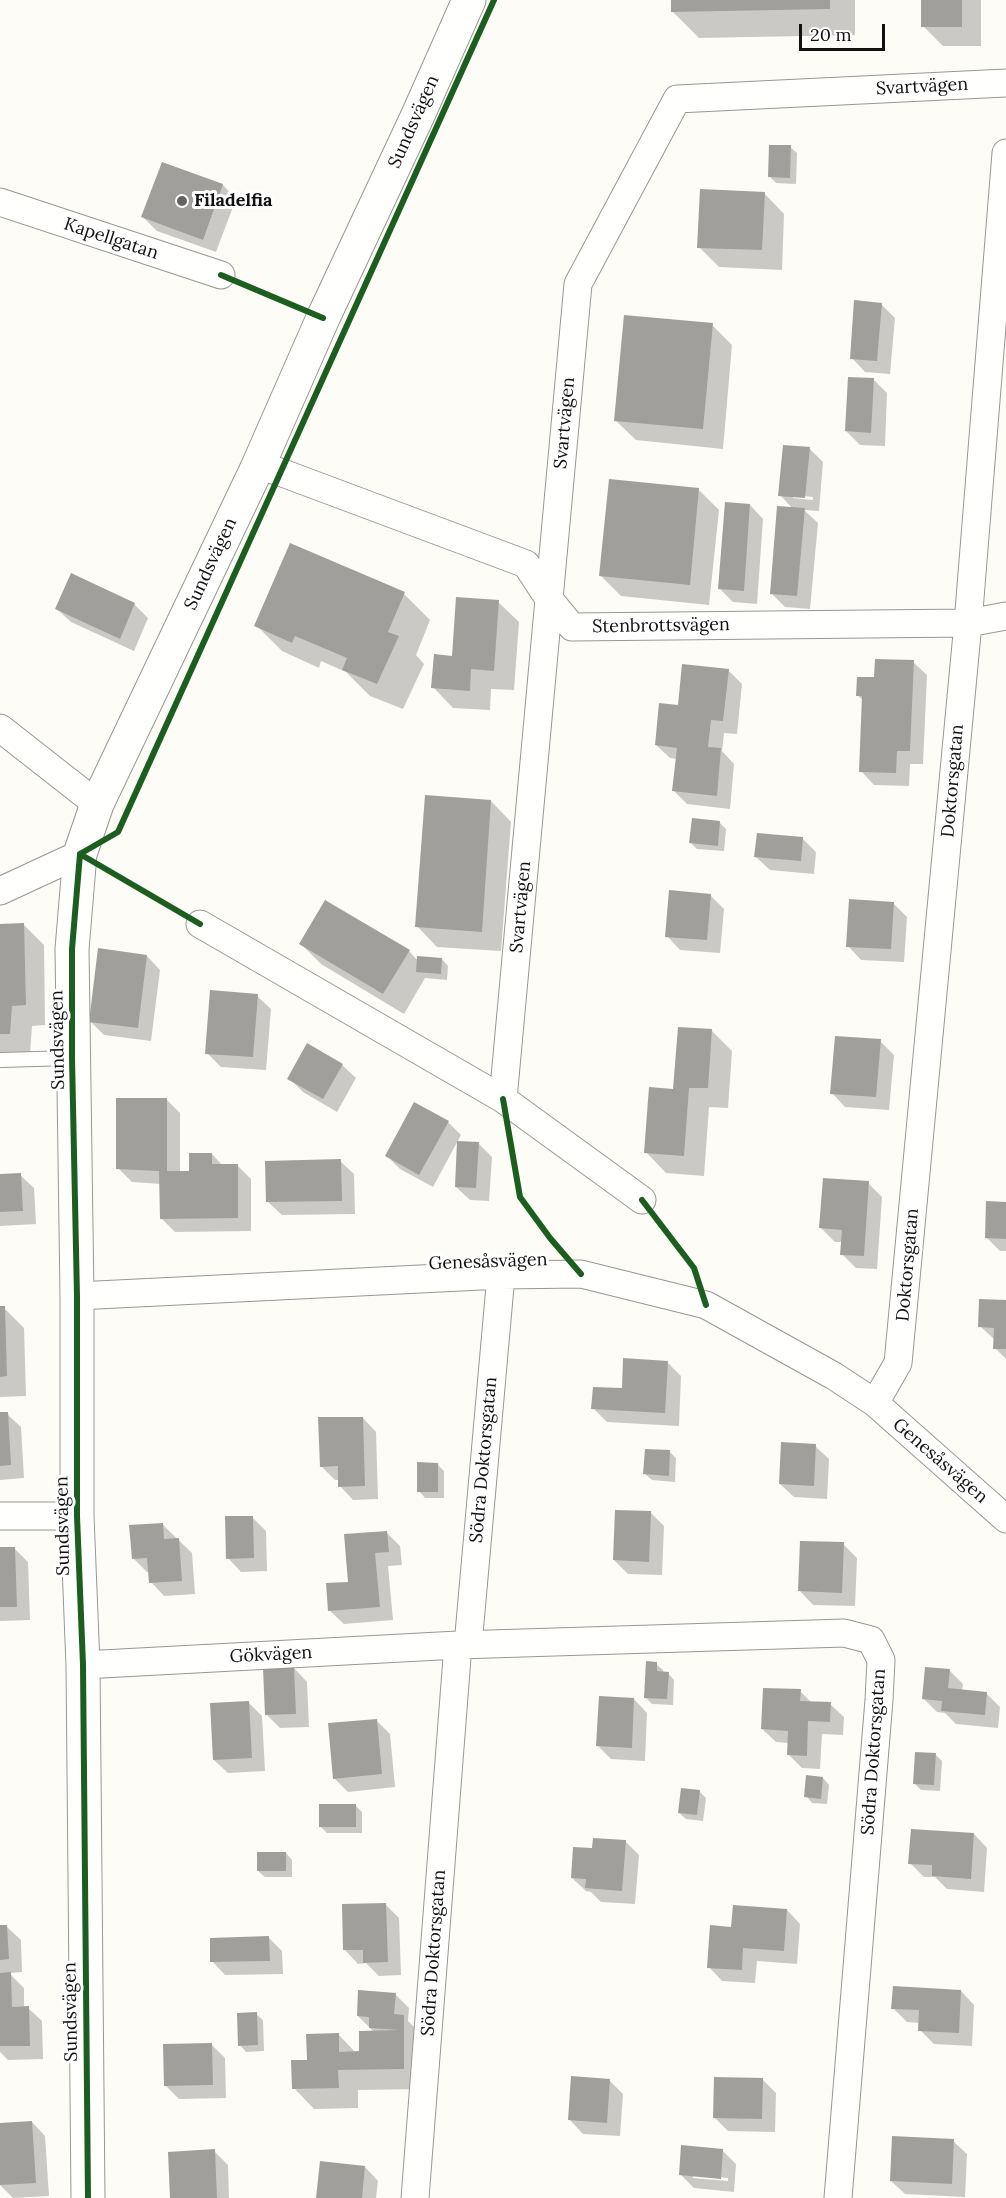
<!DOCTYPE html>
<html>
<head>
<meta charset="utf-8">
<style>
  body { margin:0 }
  #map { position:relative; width:1006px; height:2198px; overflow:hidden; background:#fdfcf7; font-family:Lora,serif }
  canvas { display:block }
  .scale { position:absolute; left:799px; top:24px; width:86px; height:27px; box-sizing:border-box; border:3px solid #111; border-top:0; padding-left:8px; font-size:18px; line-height:21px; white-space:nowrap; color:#111; -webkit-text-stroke:4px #fff; paint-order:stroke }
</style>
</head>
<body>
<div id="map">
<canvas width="1006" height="2198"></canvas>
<div class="scale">20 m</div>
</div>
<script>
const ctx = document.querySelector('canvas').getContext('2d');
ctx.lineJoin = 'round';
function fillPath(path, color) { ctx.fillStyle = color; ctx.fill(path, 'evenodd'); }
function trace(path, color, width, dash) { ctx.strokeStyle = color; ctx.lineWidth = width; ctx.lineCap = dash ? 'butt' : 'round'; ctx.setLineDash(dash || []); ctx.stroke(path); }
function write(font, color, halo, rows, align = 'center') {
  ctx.font = font + ' Lora,serif'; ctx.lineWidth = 6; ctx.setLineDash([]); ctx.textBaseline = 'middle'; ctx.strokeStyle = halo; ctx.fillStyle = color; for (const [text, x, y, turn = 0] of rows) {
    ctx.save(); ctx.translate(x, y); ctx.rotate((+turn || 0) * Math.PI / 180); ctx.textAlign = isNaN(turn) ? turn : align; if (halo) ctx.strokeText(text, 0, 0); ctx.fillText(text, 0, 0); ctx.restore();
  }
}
fillPath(new Path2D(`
  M672,0h183v35l-156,3 -27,-27z
  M923,0h58v46h-38l-20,-20z
  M790,147l7,6 -1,31 -20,-1 -6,-6z
  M163,164l60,21 13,14 -20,53 -59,-21 -14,-14z
  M764,193l20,21 -2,56 -63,-3 -20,-20z
  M881,304l14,14 -5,56 -25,-2 -13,-14z
  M712,325l20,20 -9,104 -87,-9 -21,-20z
  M874,380l13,13 -2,53 -25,-1 -14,-14z
  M809,448l14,14 -4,49 -15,-1 14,13 -8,86 -25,-2 -14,-14 22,-84 -13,-14zM793,495l20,2v3l-20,-2z
  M699,490l20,20 -10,95 -88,-9 -20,-20z
  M750,505l13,14 -6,85 -24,-2 -13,-13z
  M404,594l26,26 -14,35 8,9 -21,45 -33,-13 -24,-24 -25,-11 -2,7 -37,-17 -26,-26z
  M498,602l21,20 -5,68 -23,-1 -1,21 -37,-2 -20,-21 21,-30z
  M134,604l14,14 -14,33 -63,-29 -14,-13z
  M913,662l14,13 -4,89h-13l-1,22 -35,-1 -13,-14 3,-70 -7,-6 19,-16z
  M728,670l14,14 -5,50 -13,-1 -2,18 12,13 -4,45 -43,-5 -13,-13 3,-32 -7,-1 -14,-13 23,-39z
  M491,801l20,21 -10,129 -64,-4 -20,-21z
  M719,822l7,7 -2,22 -27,-2 -6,-6z
  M802,838l14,14 -2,22 -44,-4 -14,-13z
  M710,895l14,14 -4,44 -40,-3 -13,-14z
  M893,903l14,14 -3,45 -43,-2 -13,-14z
  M23,924l21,21 1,80 -13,1 -2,27 -30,3v-131z
  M301,944l108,7 9,10 24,-2 6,7 -1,14 -22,-2 -21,36 -83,-50z
  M147,956l13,14 -9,71 -47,-6 -14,-14z
  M257,996l14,13 -5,61 -45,-3 -14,-14z
  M711,1030l21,21 -4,57 -19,-1 -5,69 -38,-3 -20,-21z
  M880,1041l14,14 -5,55 -44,-3 -13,-14z
  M342,1065l14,13 -19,34 -34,-20 -14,-14z
  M166,1099l14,14v60l11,-1 21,-18 11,12 14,-1 14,14v52l-76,1 -14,-14v-34l-29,-2 -14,-14z
  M448,1122l13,13 -28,52 -33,-18 -13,-13z
  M478,1143l14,14 -3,44 -19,-1 -14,-13z
  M340,1161l14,13 1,40 -73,1 -14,-13z
  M20,1175l14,13 2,36 -36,2v-50z
  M868,1183l14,14 -5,72 -21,-1 -14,-14 1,-12h-8l-14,-14z
  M1006,1204v47h-6l-14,-14z
  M1006,1301v58l-11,-11v-8l-15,-14z
  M0,1308h4l20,20 2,68 -26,1z
  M667,1362l14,14 -2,50 -72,-4 -14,-14z
  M0,1414h7l14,13 3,51 -24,2z
  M363,1418l13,14 2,67 -25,1 -13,-14v-6h-5l-14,-14z
  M815,1446l14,13 -2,40 -33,-2 -14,-13z
  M670,1452l6,6 -1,24 -23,-2 -7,-6z
  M437,1464l7,7v27h-19l-6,-7z
  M651,1513l13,13 -2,49 -34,-1 -14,-14z
  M252,1517l14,14 1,40 -26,1 -13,-14z
  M162,1524l30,29 3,41 -31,2 -13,-14 -1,-10h-3l-14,-14z
  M386,1532l14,14 2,19 -14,1 5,54 -49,4 -14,-13z
  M843,1544l14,14 -2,48 -42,-1 -13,-14z
  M14,1548l14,14 2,58 -30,1v-72z
  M656,1664l7,6v3h5l6,7 -1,25 -21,-1 -6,-6z
  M294,1668l13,14 2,45 -29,1 -13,-13z
  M949,1670l14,14 -1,7 24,2 14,14 -2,21 -42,-4 -11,-11 -8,-1 -14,-14z
  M800,1691l12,12 18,1 14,13 -1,18 -21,-1 -2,35 -18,-1 -14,-14 1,-11 -13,-1 -14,-13z
  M634,1699l13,14 -2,48 -34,-2 -13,-13z
  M248,1702l14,14 3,55 -37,2 -14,-13z
  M376,1720l14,14 5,53 -47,5 -14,-14z
  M936,1755l6,6 -2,30 -19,-1 -6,-6z
  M823,1778l6,7 -2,19 -15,-1 -6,-7z
  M699,1791l7,7 -3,23 -17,-2 -7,-6z
  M355,1805l7,7v21h-35l-7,-7z
  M974,1834l13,14 -3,44 -37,-3 -12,-12h-11l-14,-14z
  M625,1841l14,14 -4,49 -34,-2 -10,-10 -5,-1 -14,-13 21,-28z
  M286,1853l6,7v17h-27l-7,-6z
  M386,1905l13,13 2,57 -22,1 -13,-13 -8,1 -13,-14z
  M787,1910l13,14 -3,40 -40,-3 -2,22 -33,-2 -13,-14 24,-39z
  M0,1927h7l14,13 1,32 -13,1 15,15v20h4l14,13 1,38 -35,1 -8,-8z
  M269,1938l13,13 1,23 -58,1 -13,-14z
  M961,1991l13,14 -2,41 -38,-2 -14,-14v-7l-13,-1 -14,-14z
  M395,1994l14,14 -1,13 9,9 7,59 -66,1v18l-44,1 -20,-21 15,-27 29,-27 18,19 5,-1 13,-20 -16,-16z
  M256,2014l7,6 1,31 -18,1 -6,-7z
  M211,2044l14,14 1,40 -47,1 -13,-13z
  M609,2080l14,14 -3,42 -37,-2 -13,-14z
  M763,2080l13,13 -1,39 -47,-1 -14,-14z
  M32,2122l13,14 4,60 -36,2 -13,-13v-61z
  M953,2141l14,13 -2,43 -60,-3 -14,-13z
  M722,2150l14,14 -2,28 -40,-4 -13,-13zM693,2175l35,3v3l-35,-3z
  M214,2151l14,14 1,33h-57z
  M365,2167l13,14 -2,17h-58z`), '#0003');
fillPath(new Path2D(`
  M671,0h159v9l-159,3z
  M921,0h41v27h-41z
  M769,145h22l-1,33 -22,-1z
  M162,162l61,22 -20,56 -62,-23z
  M700,189l65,3 -3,58 -65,-2z
  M854,300l28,3 -5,58 -27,-2z
  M624,315l89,8 -10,106 -89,-8z
  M848,377l26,1 -3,55 -26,-2z
  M783,445l27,2 -5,51 -27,-2z
  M609,479l90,9 -9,97 -91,-9z
  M725,502l25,2 -6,87 -26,-2z
  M777,506l28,2 -8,88 -27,-2z
  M290,543l115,49 -17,40 11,4 -22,48 -35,-14 5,-12 -52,-22 -3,7 -38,-17z
  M71,573l64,30 -15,36 -65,-30z
  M456,597l43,3 -5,71 -23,-2 -1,22 -39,-3 3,-34 18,2z
  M875,659l39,1 -4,91h-13l-1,22 -37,-1 3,-76h-6l1,-19h17z
  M682,664l47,5 -6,52 -12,-1 -3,27 13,1 -4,48 -45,-5 5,-43 -22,-3 4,-42 19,2z
  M425,795l66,5 -9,132 -67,-5z
  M692,818l28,3 -2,25 -29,-3z
  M757,833l46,4 -2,24 -47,-4z
  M669,890l42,4 -4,46 -42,-3z
  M849,899l45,3 -3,47 -45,-2z
  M325,900l85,50 -27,44 -84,-50z
  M24,923l2,82 -14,1 -2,28h-10v-110z
  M98,948l49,7 -9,73 -49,-6z
  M417,956l25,2 -1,16 -25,-2z
  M210,990l48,4 -5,63 -48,-3z
  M678,1027l34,2 -4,59h-19l-5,68 -40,-3 5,-66 24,2z
  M835,1036l46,3 -5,58 -46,-3z
  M307,1043l36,21 -20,35 -36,-20z
  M116,1098h51v73h22v-18h23v11h26v54l-78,1 -1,-48 -43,-2z
  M414,1102l35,19 -30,54 -34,-19z
  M457,1141l22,1 -3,46 -21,-1z
  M341,1159l1,42 -76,1 -1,-41z
  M21,1173l2,38 -23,1v-38z
  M823,1178l46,3 -5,75 -24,-1 2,-25 -23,-2z
  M986,1201l20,1v37l-21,-1z
  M979,1299l27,1v49h-13l1,-21 -16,-1z
  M0,1306h5l2,70 -7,1z
  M623,1358l45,3 -3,52 -74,-4 2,-22 29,1z
  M0,1412h8l3,53 -11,1z
  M318,1417h45l2,69 -27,1v-21l-18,1z
  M781,1442l35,2 -2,42 -35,-2z
  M645,1449l25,1 -1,26 -26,-2z
  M417,1462l21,1v29h-21z
  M615,1510l36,1 -2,51 -36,-2z
  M225,1516h28l1,42 -28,1z
  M163,1523l1,16 15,-1 3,43 -33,2 -2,-25 -15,1 -3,-34z
  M387,1531l2,21 -14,1 5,54 -52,4 -2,-28 22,-1 -4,-48z
  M800,1541l44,1 -2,51 -44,-2z
  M0,1547h15l2,60h-17z
  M646,1661l11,1v9l12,1 -2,27 -23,-1z
  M294,1667l2,47 -31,1 -2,-47z
  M925,1667l25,2 -2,19 39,4 -2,23 -44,-4 1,-10 -20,-2z
  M763,1688l38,1 -1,12 31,1 -1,20 -22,-1 -1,35 -20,-1 1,-24 -27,-2z
  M599,1696l35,2 -2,50 -36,-2z
  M249,1701l3,57 -39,2 -3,-57z
  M377,1719l5,55 -49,5 -5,-56z
  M915,1752l21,1 -2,32 -21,-1z
  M806,1775l17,2 -2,22 -17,-2z
  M681,1788l19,2 -3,25 -19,-2z
  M319,1804h37v23h-37z
  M911,1829l63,4 -3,46 -39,-3v-11l-24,-1z
  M593,1838l33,2 -4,51 -37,-3 1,-9 -15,-1 2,-31 19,1z
  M257,1852h29v19h-29z
  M386,1903l2,59 -25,1v-13h-20l-1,-46z
  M733,1905l54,4 -3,42 -41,-3 -1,22 -35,-2 3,-43 21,2z
  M0,1925h7l2,34 -9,1z
  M269,1936l1,25 -60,1v-24z
  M11,1972l1,35 17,-1 1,40h-30v-73z
  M893,1986l68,4 -2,43 -41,-2 1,-21 -28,-1z
  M358,1990l38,3 -2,21 10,1v54l-66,1 1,18 -47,1 -1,-29h16l-1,-26 33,-1v19l20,-1v-20l40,-1 -30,-2v-11l-12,-1z
  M257,2012l1,33 -20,1 -1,-33z
  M212,2043l1,42 -49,1 -1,-42z
  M571,2076l39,3 -3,44 -39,-3z
  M714,2077l49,1 -1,41 -49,-1z
  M32,2121l4,62 -36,2v-62z
  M892,2136l62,3 -2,45 -62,-3z
  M681,2145l42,4 -2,30 -42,-4z
  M215,2149l2,49h-47l-2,-46z
  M320,2161l45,5 -3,32h-46z`), '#a19f9c');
const service = new Path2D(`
  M0,1060l72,-2`);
const minor = new Path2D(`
  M0,202l221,73
  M258,466l22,6 246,92 23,35 23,28 396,-4 38,-7
  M0,728l97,76
  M0,891l80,-37
  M200,924l303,175 75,-815 99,-185 329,-16
  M503,1099l139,101
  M77,1296l424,-21 80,-1 125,31 128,71 41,27 131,116
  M875,1403l23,-40 70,-740 38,-470
  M0,1516h77
  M83,1665l375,-20 386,-12 27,7 10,20 -2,40 -41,498
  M415,2198l43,-553h10l33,-370`);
const tertiary = new Path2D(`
  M88,2198l-5,-533 -6,-149v-220l-5,-347 8,-95 17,-50 161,-338 65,-148 95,-203 51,-115`);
trace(service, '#979795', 16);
trace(minor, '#979795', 29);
trace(tertiary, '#979795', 35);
trace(service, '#fffffe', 14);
trace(minor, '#fffffe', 27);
trace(tertiary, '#fffffe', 33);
trace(new Path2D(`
  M221,275l102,43
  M80,854l-8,95v109l5,238v220l6,149 5,533
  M80,854l38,-22 376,-832
  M80,854l120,70
  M503,1099l17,98 30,41 31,36
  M642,1200l52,68 12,37`), '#1b5e20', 6);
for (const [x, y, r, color] of [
  [182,201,6,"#646362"]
]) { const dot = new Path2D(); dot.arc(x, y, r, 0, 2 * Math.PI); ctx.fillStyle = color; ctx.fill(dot); trace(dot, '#fff', 2); }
write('18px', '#111', '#fff', [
  ["Svartvägen",922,87,-3],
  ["Sundsvägen",414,122,-66],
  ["Kapellgatan",111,239,18],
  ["Svartvägen",565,423,-85],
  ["Sundsvägen",211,564,-65],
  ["Stenbrottsvägen",661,626,-1],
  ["Doktorsgatan",953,781,-85],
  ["Svartvägen",521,907,-85],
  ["Sundsvägen",58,1040,-91],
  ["Genesåsvägen",488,1262,-2],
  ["Doktorsgatan",908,1265,-85],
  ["Södra Doktorsgatan",484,1460,-85],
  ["Genesåsvägen",940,1461,41],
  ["Sundsvägen",63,1526,-91],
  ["Gökvägen",271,1655,-3],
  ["Södra Doktorsgatan",874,1752,-86],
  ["Södra Doktorsgatan",434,1953,-86],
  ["Sundsvägen",71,2012,-91]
]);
write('bold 18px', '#111', '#fff', [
  ["Filadelfia",194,201]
], 'left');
</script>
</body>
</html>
